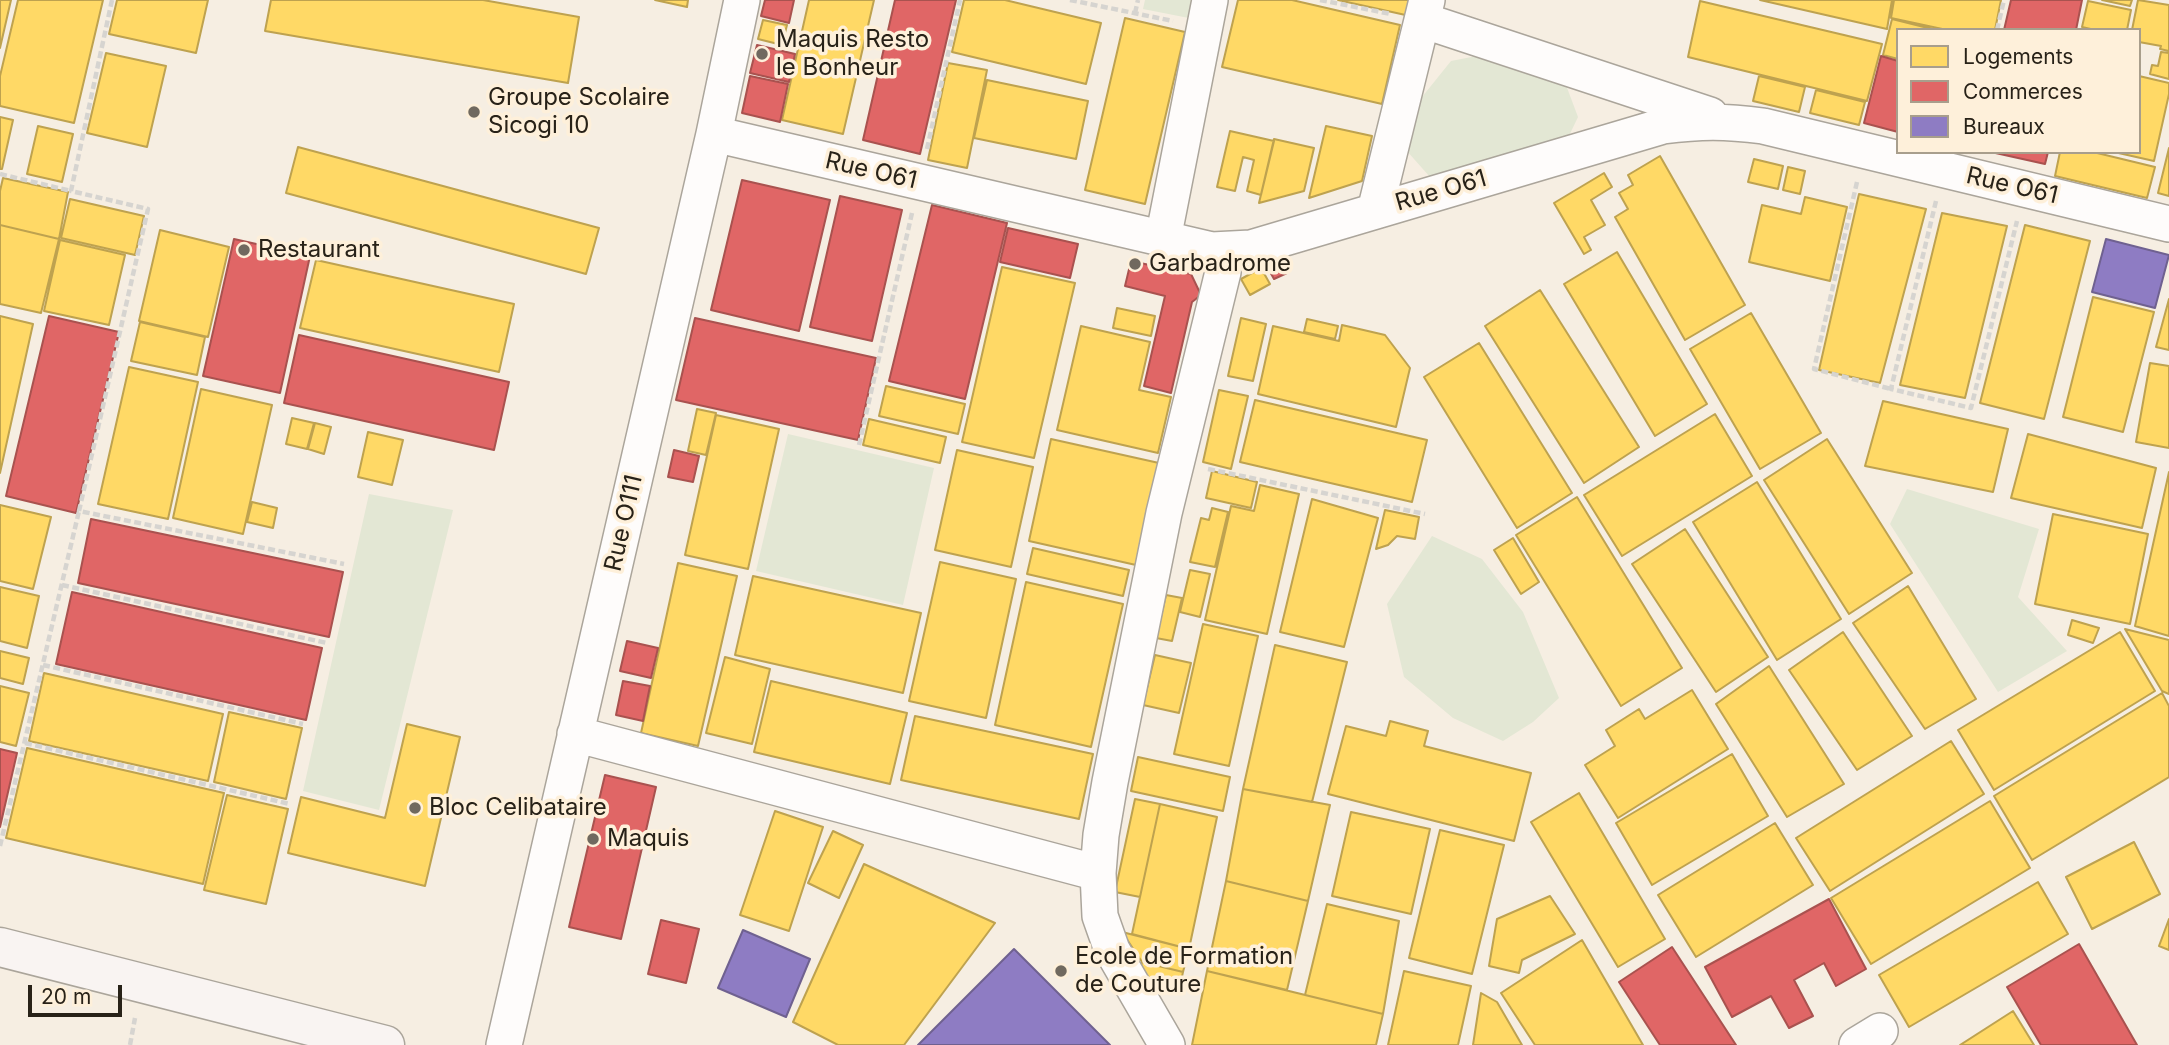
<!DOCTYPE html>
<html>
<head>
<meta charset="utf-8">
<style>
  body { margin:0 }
  #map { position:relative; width:2169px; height:1045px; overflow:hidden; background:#f6eee2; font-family:Inter,sans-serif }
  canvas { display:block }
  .legend { position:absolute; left:1896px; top:28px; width:245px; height:126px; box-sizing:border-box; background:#fef0da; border:2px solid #a89e8c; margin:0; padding:9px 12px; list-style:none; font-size:21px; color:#282218 }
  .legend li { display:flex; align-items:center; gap:14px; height:35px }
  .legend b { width:35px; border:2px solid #a89e8c }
  .scale { position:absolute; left:28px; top:985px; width:94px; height:32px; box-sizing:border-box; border:4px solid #282218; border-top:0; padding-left:9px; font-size:21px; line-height:24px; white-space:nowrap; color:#282218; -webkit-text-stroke:5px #fef0da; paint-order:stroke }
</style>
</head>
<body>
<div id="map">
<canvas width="2169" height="1045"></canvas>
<ul class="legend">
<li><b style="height:19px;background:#ffd966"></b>Logements</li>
<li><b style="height:19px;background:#e06666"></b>Commerces</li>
<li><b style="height:19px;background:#8e7cc3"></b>Bureaux</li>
</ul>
<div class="scale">20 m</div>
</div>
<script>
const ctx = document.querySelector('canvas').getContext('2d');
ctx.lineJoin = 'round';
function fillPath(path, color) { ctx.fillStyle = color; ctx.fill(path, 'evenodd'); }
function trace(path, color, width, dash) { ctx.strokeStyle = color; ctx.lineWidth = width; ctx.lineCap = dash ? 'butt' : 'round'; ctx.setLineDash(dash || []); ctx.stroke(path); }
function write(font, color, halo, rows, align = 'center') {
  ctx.font = font + ' Inter,sans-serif'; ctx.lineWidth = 7; ctx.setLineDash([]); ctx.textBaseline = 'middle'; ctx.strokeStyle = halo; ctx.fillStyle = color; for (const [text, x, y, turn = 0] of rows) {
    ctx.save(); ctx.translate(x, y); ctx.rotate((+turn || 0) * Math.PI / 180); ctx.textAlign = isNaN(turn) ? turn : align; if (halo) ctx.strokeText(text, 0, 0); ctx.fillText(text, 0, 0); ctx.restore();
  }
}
fillPath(new Path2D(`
  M1145,0h58l-4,20 -56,-11z
  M1492,53l71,24 15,40 -12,25 -136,35 -24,-27 16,-53 29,-36z
  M788,434l146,34 -31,137 -147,-34z
  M1907,489l132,40 -21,68 49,54 -69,41 -108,-168z
  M369,494l84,16 -74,300 -76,-19z
  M1432,536l50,23 41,53 36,86 -26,24 -30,19 -50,-23 -49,-41 -17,-73z`), '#e3e7d4');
const homes = new Path2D(`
  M0,0h11l-11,48z
  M18,0h85l-29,123 -74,-17v-30z
  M117,0h91l-12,53 -87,-19z
  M271,0h212l96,17 -11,66 -303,-52z
  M655,0h33l-1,7z
  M809,0h65l-31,134 -61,-14z
  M964,0h41l96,23 -15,61 -134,-32z
  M1238,0h54l108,25 -18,79 -160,-37z
  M1338,0h75l-3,16z
  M1760,0h132l-5,29z
  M1894,0h107l-6,30h-48l-56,-12z
  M2102,0h30l-2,6z
  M2138,0l31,5v46l-9,-2 1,-3 -22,-4v-12h-7z
  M1700,1l182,43 -15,57 -179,-44z
  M2088,1l43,9 -4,20h-32l-13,-3z
  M1125,18l60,14 -40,172 -60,-14z
  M1892,19l44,11h-38v29l-15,-4z
  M763,20l24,5 -5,20 -24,-6z
  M2161,52l8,1v26l-19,-5 2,-9 6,1z
  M106,53l60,13 -19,81 -60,-14z
  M948,63l39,7 -20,98 -39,-8z
  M1759,76l46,11 -6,25 -46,-11z
  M2139,76l30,7v11l-15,67 -40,-9h25z
  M987,80l101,21 -12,58 -102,-21z
  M1816,90l49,12 -6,23 -49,-12z
  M0,117l13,3 -11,49h-2z
  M38,126l35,8 -11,48 -35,-8z
  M1326,126l46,10 -10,45 -53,17z
  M1230,131l44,10 -13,54 -14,-4 7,-31 -11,-3 -8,34 -18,-4z
  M1274,139l40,9 -10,43 -45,12z
  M298,147l301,81 -13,46 -300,-81z
  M2169,148v48l-11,-3z
  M2060,152h33l62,15 -8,31 -92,-22z
  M1660,156l85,149 -60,35 -70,-123 13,-8 -9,-16 14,-8 -5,-10z
  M1754,159l29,7 -5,23 -30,-7z
  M1788,167l17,4 -5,23 -17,-4z
  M1604,173l8,14 -21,13 14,25 -21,12 7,13 -7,4 -30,-51z
  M3,178l65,14 -9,47 -59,-14v-34z
  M1859,194l67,15 -46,174 -61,-13z
  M1805,197l42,10 -17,74 -81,-19 13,-57 39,9z
  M70,199l74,17 -9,39 -74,-17z
  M1942,213l65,13 -42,172 -65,-13z
  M0,225l59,14 -18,74 -41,-9z
  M2025,225l65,16 -46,178 -64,-16z
  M160,230l69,17 -21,90 -69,-16z
  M60,240l65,15 -16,70 -65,-14z
  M1617,252l90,152 -52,32 -91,-152z
  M316,260l198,44 -15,68 -199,-44z
  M1002,267l73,16 -41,175 -72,-16z
  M1261,268l9,16 -20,11 -9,-16z
  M1540,290l99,157 -55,36 -99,-157z
  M2093,297l61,15 -31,120 -60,-15z
  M2169,299v51l-13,-3z
  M1117,308l38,8 -4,20 -38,-8z
  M1751,313l70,120 -61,36 -70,-120z
  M0,316l33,8 -33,149z
  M1241,318l25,6 -13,57 -25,-5z
  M1307,319l31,7 -3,13 -31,-7z
  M140,322l65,15 -8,38 -66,-14z
  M1342,325l43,10 25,33 -14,59 -138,-33 15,-68 66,15z
  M1081,326l69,16 -11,48 32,7 -13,56 -101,-23z
  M1479,343l93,150 -55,35 -93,-151z
  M2150,363l19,3v82l-33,-6z
  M129,367l69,15 -30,137 -70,-15z
  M886,386l79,18 -7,30 -79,-18z
  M201,389l71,16 -29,129 -70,-16z
  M1219,390l29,6 -17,73 -28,-7z
  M1255,400l172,40 -15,62 -172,-40z
  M1883,401l125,28 -15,63 -128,-26z
  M697,409l19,4 -10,42 -18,-4z
  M1715,414l37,62 -130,80 -38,-61z
  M716,415l63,14 -31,140 -63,-14z
  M292,418l22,5 -7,26 -21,-5z
  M869,419l77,18 -6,26 -77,-18z
  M315,423l16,4 -7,27 -16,-5z
  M368,432l35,8 -11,45 -34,-8z
  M2028,434l128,34 -14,60 -131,-30z
  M1051,439l108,24 -23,102 -107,-24z
  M1827,439l85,134 -63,41 -85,-134z
  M957,450l76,17 -22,100 -76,-17z
  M1212,471l45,11 -6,26 -45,-10z
  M2169,472v164l-34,-10z
  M1757,482l84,137 -64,41 -84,-138z
  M1260,485l39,9 -32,140 -62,-14 26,-114 23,5z
  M1577,497l105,171 -61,38 -105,-171z
  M1312,499l66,19 -34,129 -64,-15z
  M252,502l25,6 -4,20 -26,-6z
  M0,505l51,12 -18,72 -33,-8z
  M1212,508l16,4 -13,55 -25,-5 11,-44 8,2z
  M1385,510l34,7 -4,22 -18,-3 -9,9 -12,4z
  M2053,514l95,20 -18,90 -95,-20z
  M1685,529l83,128 -52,35 -84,-128z
  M1513,538l26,44 -18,12 -27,-44z
  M1033,548l96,22 -6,26 -96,-22z
  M940,562l76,17 -30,139 -77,-17z
  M678,563l59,13 -39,170 -57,-13z
  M1190,570l20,4 -10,43 -20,-5z
  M753,576l168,37 -18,80 -168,-38z
  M1026,582l97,22 -32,143 -96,-22z
  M1908,586l68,113 -51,30 -72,-106z
  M0,587l39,9 -12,52 -27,-7z
  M1166,595l16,3 -10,43 -16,-3z
  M2072,620l27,8 -6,15 -25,-8z
  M1203,624l55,12 -29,130 -55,-12z
  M2125,629l44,11v54l-7,-3z
  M1843,632l69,104 -55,34 -68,-100z
  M2120,632l35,59 -161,99 -36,-60z
  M1275,645l72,17 -35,140 -69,-13z
  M0,651l29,7 -6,26 -23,-6z
  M1155,655l36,8 -12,50 -36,-8z
  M725,657l45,12 -18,75 -46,-11z
  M1769,666l75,118 -57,33 -71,-113z
  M44,673l179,41 -15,67 -179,-40z
  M771,681l136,32 -17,71 -136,-32z
  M0,686l29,7 -13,53 -16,-4z
  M1692,690l36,59 -110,69 -33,-53 30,-19 -9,-16 33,-21 6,10z
  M2162,693l7,13v71l-137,83 -38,-64z
  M229,712l73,16 -16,71 -72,-17z
  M915,716l178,38 -14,65 -178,-39z
  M1390,721l38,10 -4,15 107,27 -17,68 -186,-47 18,-68 40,10z
  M407,724l53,13 -35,149 -137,-33 13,-56 84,21z
  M1951,741l33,53 -154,97 -34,-53z
  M27,748l197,45 -21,91 -197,-46z
  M1732,754l36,62 -116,69 -36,-62z
  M1138,757l92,20 -7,34 -92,-20z
  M1243,789l87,16 -22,96 -82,-20z
  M1579,793l86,146 -47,28 -87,-145z
  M227,795l61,14 -22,95 -62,-14z
  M1135,799l25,5 -20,93 -25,-5z
  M1990,801l40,67 -159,96 -40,-66z
  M1160,804l57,13 -28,132 -57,-15z
  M775,811l48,16 -34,104 -49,-16z
  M1351,812l79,17 -19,85 -79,-18z
  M1775,823l38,62 -117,72 -38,-62z
  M1440,830l64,15 -32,129 -63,-16z
  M833,831l30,14 -24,53 -31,-15z
  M2134,842l26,52 -68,35 -26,-52z
  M864,864l131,59 -91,122h-66l-45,-23z
  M1226,881l82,20 -21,89 -80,-19z
  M2038,882l30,52 -159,93 -30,-52z
  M1550,896l25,38 -53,26 -3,13 -30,-7 8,-47z
  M1327,904l72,17 -16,93 -78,-19z
  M2169,919v31l-10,-4z
  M1122,932l67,17 -6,23 -41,-10z
  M1582,940l61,105h-108l-34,-52z
  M1142,962l41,10 -4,18 -41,-10z
  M1207,971l176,43 -7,31h-184z
  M1404,971l67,15 -13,59h-70z
  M1481,993l16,9 25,43h-49z
  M2013,1011l21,34h-74z`);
fillPath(homes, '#ffd966');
trace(homes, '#bea24f', 2);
const shops = new Path2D(`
  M765,0h29l-5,23 -28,-7z
  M895,0h61l-36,154 -57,-14z
  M2011,0h71l-6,30h-72z
  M757,45l38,9 -6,28 -39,-9z
  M1881,56l17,5v71l-34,-9z
  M750,76l38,8 -8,38 -38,-9z
  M1991,152h57l-3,12z
  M742,180l88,20 -31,131 -88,-21z
  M840,196l62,14 -30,131 -62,-14z
  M932,205l75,18 -42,176 -76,-18z
  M1008,228l70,16 -8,34 -70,-16z
  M234,239l76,17 -30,137 -77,-17z
  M1131,261l60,13 10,21 -9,7 -21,91 -27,-7 21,-90 -40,-10z
  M1283,263l4,10 -13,6 -5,-9z
  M49,316l70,16 -43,181 -70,-17z
  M695,318l181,40 -18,82 -182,-40z
  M299,335l210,47 -15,68 -210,-47z
  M674,450l25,6 -6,26 -25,-5z
  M91,519l252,53 -14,65 -251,-54z
  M72,592l250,56 -16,72 -250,-56z
  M627,641l31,7 -7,30 -31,-7z
  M623,681l27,5 -7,35 -27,-6z
  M0,749l17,4 -17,74z
  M605,775l51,12 -35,152 -52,-12z
  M1829,899l37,70 -30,17 -12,-23 -30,17 19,36 -24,12 -18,-32 -39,21 -27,-50z
  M661,920l38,9 -13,54 -38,-9z
  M2079,944l58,101h-96l-34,-58z
  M1672,947l64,98h-76l-41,-63z`);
fillPath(shops, '#e06666');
trace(shops, '#a9524f', 2);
const offices = new Path2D(`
  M2106,239l63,16 -14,53 -63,-16z
  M743,930l67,29 -24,58 -68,-29z
  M1014,949l96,96h-192z`);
fillPath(offices, '#8e7cc3');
trace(offices, '#6f6190', 2);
const street = new Path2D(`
  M1422,20l288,95
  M714,134l498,116 39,-2 412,-122c38,-5 62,-5 100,0l406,98
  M1375,211l52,-211
  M1163,239l47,-239
  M575,734l523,139
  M504,1045l210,-911 28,-134
  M1167,1045l-55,-95 -12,-34 -2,-43 3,-38 9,-53 54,-269 59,-241 2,-22
  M1857,1045l23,-14`);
const secondary = new Path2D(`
  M0,947l385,98`);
trace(street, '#aba59b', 38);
trace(secondary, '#aba59b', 41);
trace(new Path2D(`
  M112,0l-41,191 77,18 -69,302 265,53
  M1070,0l103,21
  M1320,0l71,14
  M1135,13l3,-13
  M1997,30l7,-30
  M927,149l33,-149
  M0,174l71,17
  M1857,182l-43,187 77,20
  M1936,201l-45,188 80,19 46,-187
  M859,445l53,-232
  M1208,469l217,45
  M62,585l265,58
  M43,665l260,59
  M25,743l265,61
  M0,846l79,-335
  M130,1045l5,-27`), '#d6d4d0', 4.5, [7, 3.5]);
trace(street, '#fefcfb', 35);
trace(secondary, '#f9f4f2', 38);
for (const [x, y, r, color] of [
  [762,54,7,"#70695f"],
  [474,112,7,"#70695f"],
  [244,250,7,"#70695f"],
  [1135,264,7,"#70695f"],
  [415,808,7,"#70695f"],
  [593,839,7,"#70695f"],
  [1061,971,7,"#70695f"]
]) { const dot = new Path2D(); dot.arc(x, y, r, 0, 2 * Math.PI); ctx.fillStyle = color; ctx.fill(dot); trace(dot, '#fef0da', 2.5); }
write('24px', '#282218', '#fef0da', [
  ["Maquis Resto",776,40],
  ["le Bonheur",776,68],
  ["Groupe Scolaire",488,98],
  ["Sicogi 10",488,126],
  ["Restaurant",258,250],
  ["Garbadrome",1149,264],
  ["Bloc Celibataire",429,808],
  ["Maquis",607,839],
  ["Ecole de Formation",1075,957],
  ["de Couture",1075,985]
], 'left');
write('24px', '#282218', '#fef0da', [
  ["Rue O61",871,171,13],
  ["Rue O61",2012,186,13],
  ["Rue O61",1441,191,-16],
  ["Rue O111",624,523,-77]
]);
</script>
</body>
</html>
